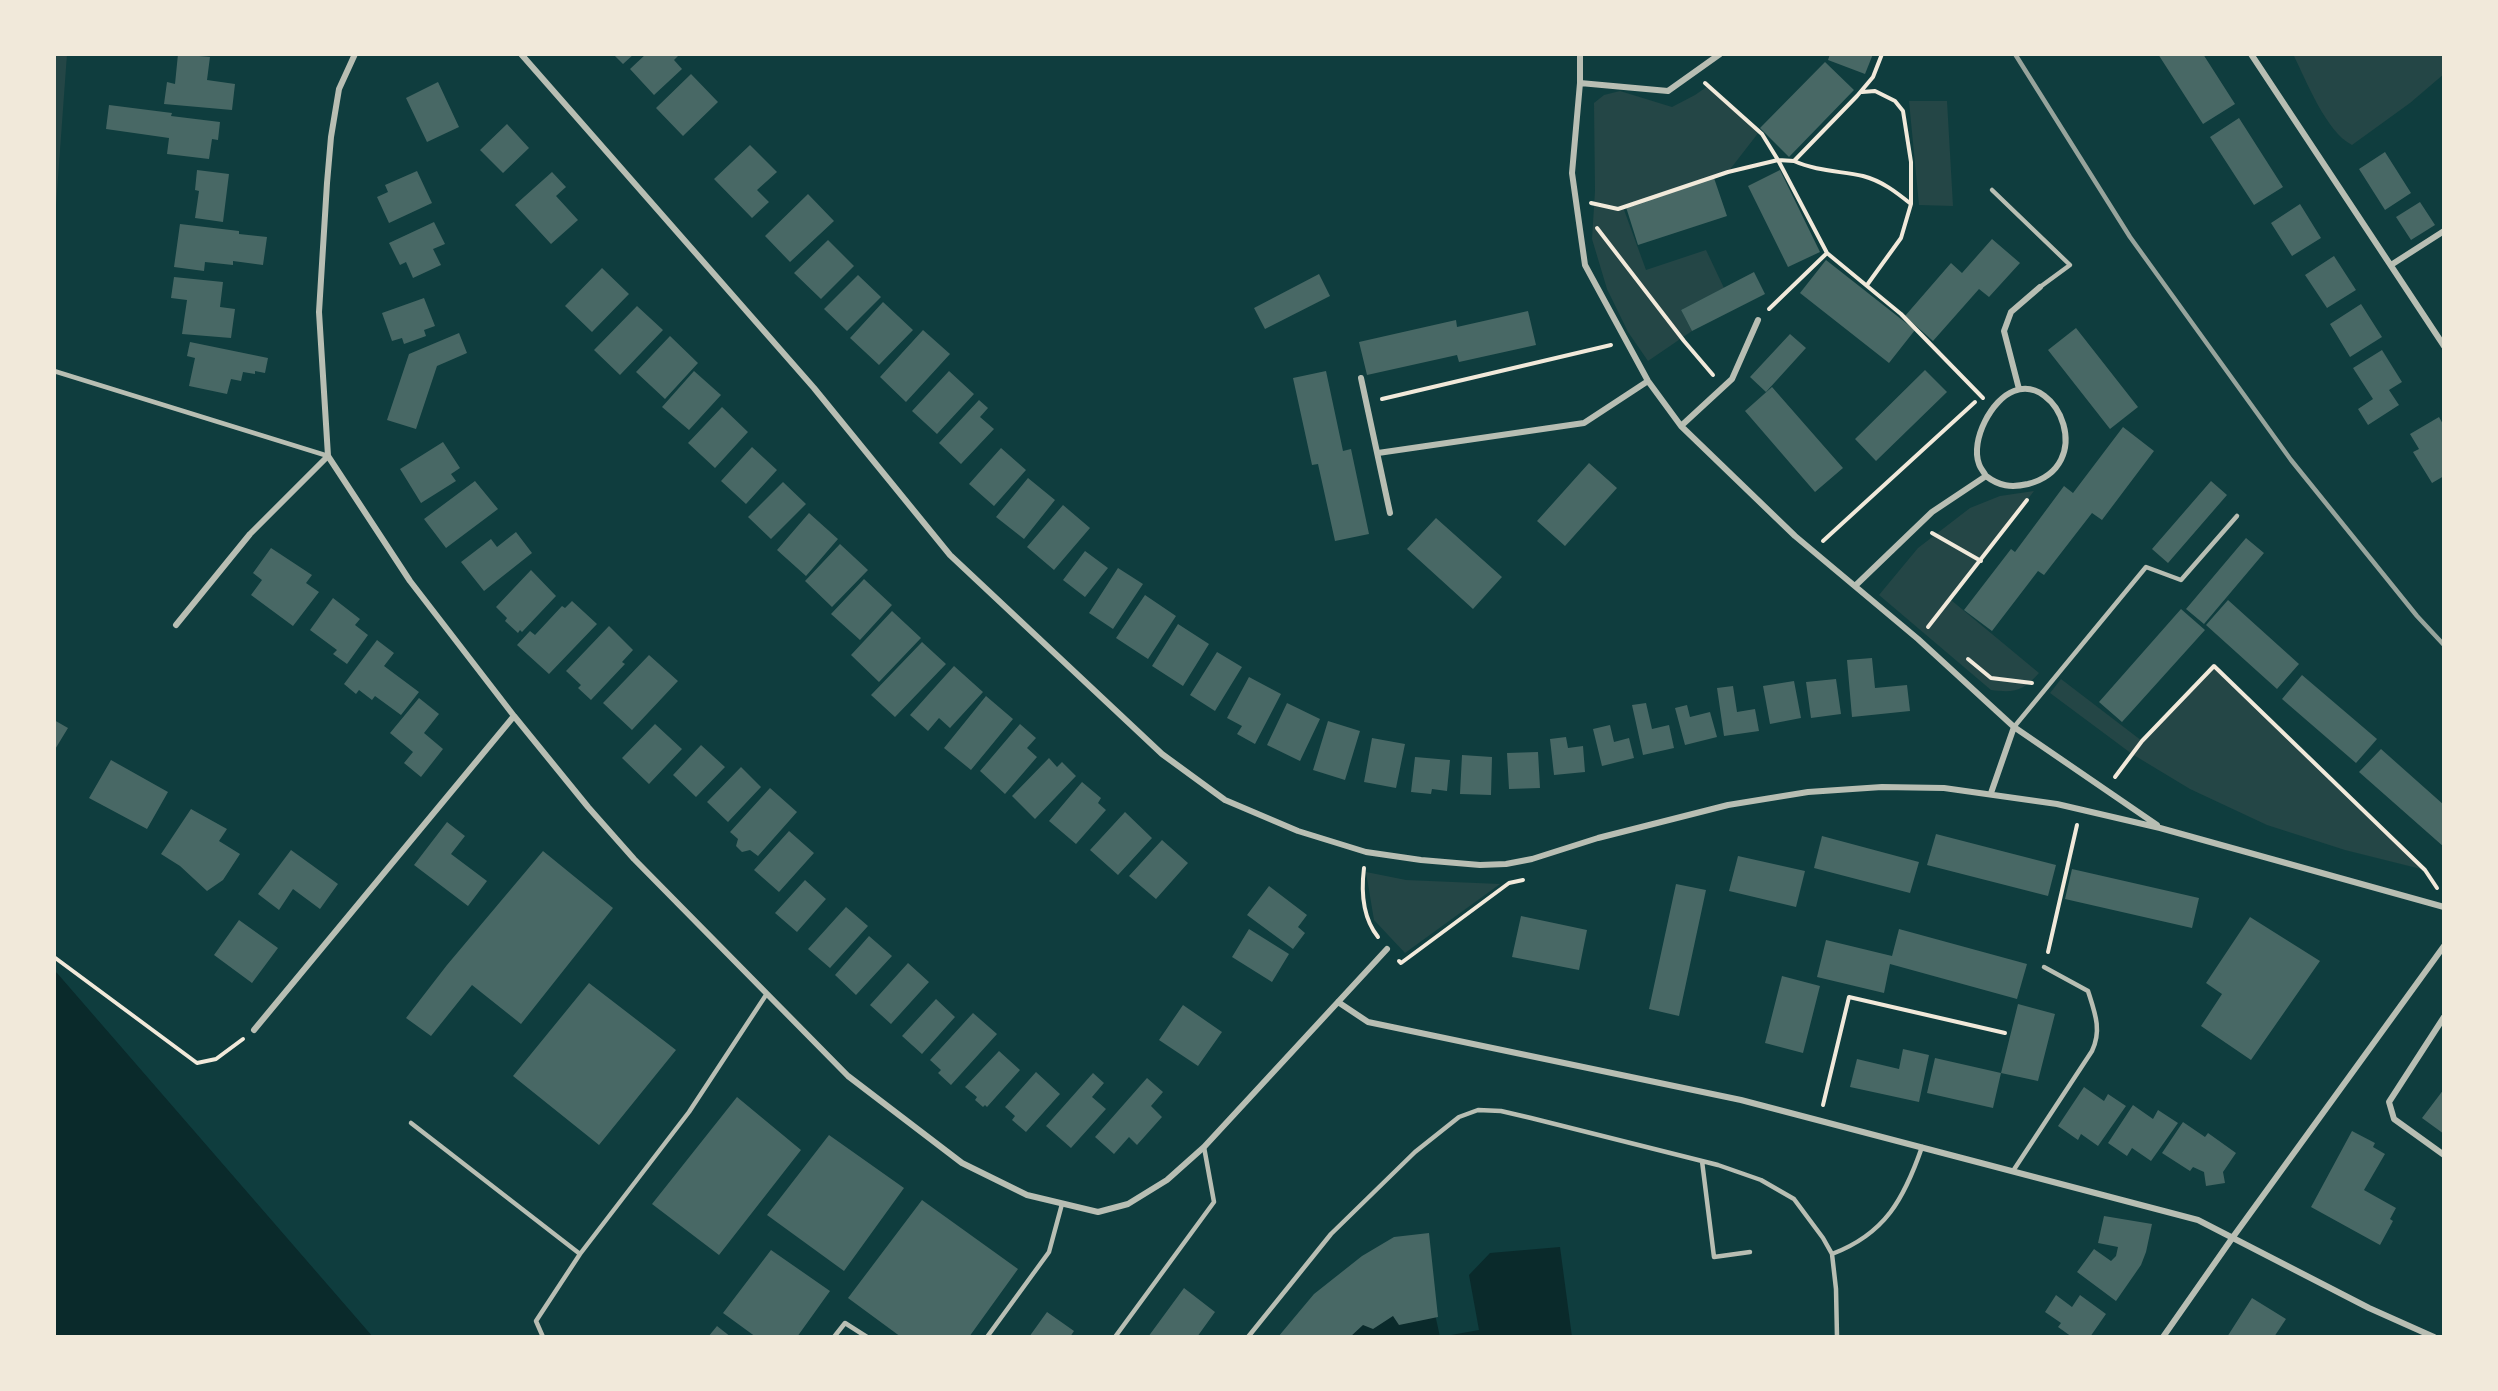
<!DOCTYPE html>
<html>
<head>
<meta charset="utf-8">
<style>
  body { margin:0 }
  #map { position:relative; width:2498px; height:1391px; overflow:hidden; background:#0f3d3e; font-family:Signika,sans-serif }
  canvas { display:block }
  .frame { position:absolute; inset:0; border:56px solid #f1e9da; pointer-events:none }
</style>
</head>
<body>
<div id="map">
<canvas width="2498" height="1391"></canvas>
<div class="frame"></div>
</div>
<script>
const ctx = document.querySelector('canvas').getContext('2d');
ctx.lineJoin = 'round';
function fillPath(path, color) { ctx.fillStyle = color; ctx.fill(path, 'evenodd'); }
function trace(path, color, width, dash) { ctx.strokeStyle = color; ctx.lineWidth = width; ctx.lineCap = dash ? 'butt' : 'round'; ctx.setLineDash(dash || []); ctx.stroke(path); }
fillPath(new Path2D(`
  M54,54h13l-13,179z
  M2293,54h151v20l-34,29 -58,42c-26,-13 -46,-65 -59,-91z
  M1708,86l51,46 -31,40 -105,35 23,63 60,-20 18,38 -43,22 11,21 -44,30 -20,-29 -21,-43 -15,-50 3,-48 -1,-88 10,-8 16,-4 52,16 23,-12z
  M1909,101h38l6,105 -34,-1z
  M2034,491l-83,109 88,73c-16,18 -24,20 -48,17l-112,-95 39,-47 52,-40 30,-12z
  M2214,666l211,204 -80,-20 -78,-25 -77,-36 -58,-35 -82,-61 11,-14 81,62z
  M1366,872l40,8 94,4 -95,69 -31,-33z`), '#244646');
fillPath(new Path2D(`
  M54,971l3,2 316,364h-319z
  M1560,1247l12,90h-132l39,-7 -10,-55 21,-22z
  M1428,1282l12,55h-98z`), '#0a2a2b');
fillPath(new Path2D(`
  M178,54l32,3 -3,23 28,4 -3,26 -68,-6 3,-22 8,2z
  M613,54h21l-11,10z
  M646,54h30l2,2 -4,4 8,9 -28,26 -24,-26z
  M1830,54h43l-8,20 -37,-14z
  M2158,54h45l32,50 -32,20z
  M1825,62l29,28 -65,67 -29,-29z
  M691,74l27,28 -35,34 -27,-28z
  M438,82l21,45 -32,15 -21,-44z
  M109,105l63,8 -1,3 49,6 -2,18 -6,-1 -3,20 -42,-5 2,-16 -63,-9z
  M2239,118l44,69 -29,18 -44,-68z
  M507,124l22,24 -26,25 -23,-23z
  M750,145l27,27 -20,18 12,12 -17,16 -38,-39z
  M2385,152l26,41 -26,17 -26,-41z
  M197,170l32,4 -6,48 -28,-4 4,-27 -4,-1z
  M1780,170l40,82 -32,15 -40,-81z
  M417,171l15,32 -43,20 -12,-26 11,-5 -3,-7z
  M552,172l14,15 -10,9 22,24 -27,24 -36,-39z
  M1714,178l13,38 -89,29 -12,-38z
  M808,194l26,27 -44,41 -25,-26z
  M2420,202l15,23 -24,15 -15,-23z
  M2300,204l21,34 -29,18 -21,-33z
  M434,222l11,22 -12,5 8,16 -28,13 -7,-16 -6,3 -11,-22z
  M180,224l59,7v3l28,3 -4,28 -30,-4v4l-28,-3 -1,9 -30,-4z
  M1992,239l28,24 -31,34 -10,-8 -46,52 -28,-25 46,-53 11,10z
  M828,240l26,26 -33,33 -27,-26z
  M2334,256l22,34 -29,18 -22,-33z
  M1826,260l89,70 -26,33 -89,-70z
  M602,268l27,26 -37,38 -27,-26z
  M1754,272l11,22 -73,37 -11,-21z
  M1319,274l11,22 -65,33 -11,-21z
  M858,275l23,22 -34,34 -23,-22z
  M174,277l49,5 -3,25 15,2 -4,29 -49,-4 5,-34 -16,-2z
  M424,298l11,28 -11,4 2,6 -22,8 -2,-6 -10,3 -10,-28z
  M883,302l30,28 -34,35 -29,-27z
  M2361,304l21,33 -32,20 -20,-33z
  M637,306l26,24 -43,45 -26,-25z
  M1528,311l8,34 -77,17 -2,-7 -90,20 -8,-33 97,-22 1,7z
  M2076,328l62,79 -28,22 -62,-79z
  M923,330l27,24 -44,48 -26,-25z
  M459,333l8,20 -30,13 -21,63 -29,-9 22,-66z
  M1790,334l16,14 -40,44 -16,-15z
  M670,336l28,27 -33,36 -29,-27z
  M190,342l78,16 -3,15 -10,-2v3l-12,-2 -2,9 -10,-2 -4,15 -38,-8 6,-28 -8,-2z
  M2382,350l20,32 -13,8 10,15 -31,20 -10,-16 15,-10 -20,-31z
  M1925,370l22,22 -71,69 -21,-22z
  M694,371l27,24 -32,35 -27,-23z
  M949,371l25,23 -37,40 -25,-23z
  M1326,371l17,80 8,-2 18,85 -34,7 -17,-77 -6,1 -19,-87z
  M1772,387l71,81 -28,24 -70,-81z
  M979,400l9,8 -8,9 14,12 -33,35 -22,-21z
  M722,407l26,25 -33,36 -27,-25z
  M2439,417l5,9 -2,10 2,3v37l-12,7 -19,-31 6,-3 -9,-15z
  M2123,427l31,24 -52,69 -10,-7 -48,62 -6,-4 -46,60 -28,-21 47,-61 4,3 49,-66 9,7z
  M443,442l17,26 -9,6 5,7 -35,22 -21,-34z
  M752,447l25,23 -31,34 -25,-23z
  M1001,448l25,22 -32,36 -25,-22z
  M1589,463l28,25 -52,58 -28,-25z
  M1028,478l27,22 -31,39 -28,-22z
  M475,481l23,28 -52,39 -22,-29z
  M2211,481l16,14 -59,68 -16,-14z
  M783,482l23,22 -35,35 -23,-22z
  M1063,505l27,23 -36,42 -27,-23z
  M809,513l29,26 -32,37 -29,-26z
  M1436,518l66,59 -29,32 -66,-60z
  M516,532l16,21 -48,38 -23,-29 30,-23 6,8z
  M2246,538l18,15 -60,71 -18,-15z
  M840,544l28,26 -36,37 -27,-26z
  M271,548l41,27 -6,8 13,9 -26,34 -42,-31 11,-15 -9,-7z
  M1085,551l23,17 -23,29 -22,-17z
  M1118,568l25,16 -30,45 -24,-16z
  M531,570l25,26 -34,36 -2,-2 -2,3 -13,-12 2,-3 -11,-11z
  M864,579l28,26 -32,35 -29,-26z
  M1145,595l31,21 -28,43 -32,-21z
  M333,598l27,21 -5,6 13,10 -21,29 -14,-10 4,-4 -27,-20z
  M2228,600l71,64 -22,25 -71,-64z
  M572,601l25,23 -48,50 -32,-29 13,-14 5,4 27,-29 3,2z
  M2181,609l24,21 -83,92 -23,-20z
  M892,611l29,27 -42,44 -28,-27z
  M1178,624l31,20 -26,42 -31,-20z
  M609,626l24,24 -11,12 3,2 -34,36 -13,-12 3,-3 -15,-14z
  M377,640l17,13 -10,13 35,26 -18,23 -26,-19 -3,4 -13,-10 -3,4 -12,-10z
  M922,642l24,22 -51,53 -24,-22z
  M1217,652l25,15 -27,44 -25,-16z
  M649,655l29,26 -46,49 -29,-27z
  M1872,658l3,30 32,-3 3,26 -58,6 -5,-57z
  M954,666l29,26 -33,36 -11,-10 -11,13 -18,-16z
  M2302,675l75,64 -21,24 -74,-64z
  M1249,677l32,17 -26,50 -18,-10 5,-8 -15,-8z
  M1836,679l5,35 -30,4 -5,-36z
  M1794,681l7,37 -31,6 -7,-38z
  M1733,686l4,26 18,-3 4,22 -35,5 -7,-48z
  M986,696l27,23 -42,51 -27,-22z
  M419,698l20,16 -15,19 19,16 -22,28 -17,-14 9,-11 -23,-19z
  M1287,703l33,16 -20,42 -33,-16z
  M1646,703l6,26 17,-4 5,23 -31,7 -11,-50z
  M1687,705l3,12 20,-5 7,25 -32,8 -10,-37z
  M54,720l14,8 -14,23z
  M1328,721l32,10 -15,49 -32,-10z
  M655,724l27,25 -33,35 -27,-26z
  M1020,724l16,14 -9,10 10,9 -32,37 -25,-23z
  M1610,725l4,17 15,-4 5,20 -32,8 -9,-37z
  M1566,737l2,11 15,-2 2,26 -31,3 -4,-36z
  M1372,738l33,6 -9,44 -32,-6z
  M701,745l24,22 -29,30 -23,-22z
  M2381,749l63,56v42l-85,-75z
  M1538,752l2,36 -31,1 -2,-36z
  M1462,755l30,2 -1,38 -31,-1z
  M1415,757l35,3 -3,31 -15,-2 -1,5 -20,-2z
  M1049,758l8,9 5,-5 14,14 -41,43 -23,-23z
  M111,760l57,32 -21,37 -58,-31z
  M741,767l20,20 -33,35 -21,-20z
  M1082,782l19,16 -3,5 8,7 -30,34 -27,-23z
  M770,788l27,24 -39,44 -8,-6 -8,2 -6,-6 2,-7 -8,-7z
  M191,809l36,20 -8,12 21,13 -17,26 -16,11 -27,-25 -19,-12z
  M1125,812l27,26 -34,37 -28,-25z
  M447,822l18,14 -14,18 36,27 -19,25 -54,-41z
  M789,831l25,22 -35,39 -25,-22z
  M1936,834l120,31 -8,31 -121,-31z
  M1822,836l97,26 -9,31 -96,-25z
  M1162,840l26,23 -32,36 -27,-23z
  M291,850l47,34 -18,25 -27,-20 -14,21 -21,-16z
  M543,851l70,57 -92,116 -49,-39 -41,51 -25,-18 41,-53z
  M1738,856l67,15 -9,36 -67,-16z
  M2072,869l127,29 -7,30 -127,-29z
  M805,880l21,19 -29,33 -22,-19z
  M1676,884l30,6 -27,126 -30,-7z
  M1269,886l38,29 -9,12 7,6 -12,16 -46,-34z
  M846,907l22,19 -38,42 -22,-19z
  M1521,916l66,14 -8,40 -67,-13z
  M2250,917l70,44 -69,99 -50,-34 21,-32 -16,-11z
  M239,920l39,28 -26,35 -38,-28z
  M1249,929l40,25 -17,28 -40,-25z
  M1899,929l128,35 -10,35 -127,-35 -6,29 -67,-16 9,-37 66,16z
  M869,936l23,20 -36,39 -21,-20z
  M908,963l21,19 -38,42 -21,-19z
  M1782,976l38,10 -17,67 -38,-10z
  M589,983l87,67 -77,95 -86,-69z
  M936,999l19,18 -33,37 -20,-18z
  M2018,1004l37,10 -17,67 -37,-8z
  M1183,1005l39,27 -24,34 -39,-26z
  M973,1013l24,21 -46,51 -13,-12 3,-3 -11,-10z
  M1903,1049l26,6 -10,47 -69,-15 7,-28 42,10z
  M999,1051l21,19 -33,37 -2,-2 -2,2 -8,-7 2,-3 -12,-10z
  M1935,1058l66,15 -8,35 -66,-15z
  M1036,1072l24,22 -34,38 -14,-12 3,-4 -10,-9z
  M1093,1073l11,10 -12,14 14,12 -35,39 -25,-22z
  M1147,1078l16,14 -12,14 11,11 -25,28 -8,-8 -15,17 -19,-17z
  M2084,1087l20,14 4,-7 18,12 -28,40 -17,-12 -3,6 -20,-14z
  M2444,1089v45l-22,-16z
  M737,1097l64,53 -82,105 -67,-51z
  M2133,1105l20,14 5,-9 20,13 -27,38 -19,-13 -5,8 -19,-13z
  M2183,1122l22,15 3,-4 28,20 -13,19 2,11 -19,3 -2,-14 -11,-5 -3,4 -28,-18z
  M2352,1131l23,12 -2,4 12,7 -21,36 32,18 -6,11 3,2 -13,24 -69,-38z
  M829,1135l75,53 -60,83 -77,-56z
  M922,1200l96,69 -49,68h-68l-53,-39z
  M2104,1216l48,8 -6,28 -5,13 -25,36 -39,-29 17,-23 17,12 5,-5 2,-9 -20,-4z
  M1429,1233l9,84 -39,8 -6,-9 -20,13 -10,-4 -13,12h-72l36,-43 48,-38 32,-19z
  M771,1250l59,41 -33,46h-41l-33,-24z
  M1184,1288l31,24 -18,25h-49z
  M2056,1295l16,12 8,-12 26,19 -16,23h-18l-14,-10 3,-4 -16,-11z
  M2252,1298l34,21 -12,18h-47z
  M1047,1312l27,19 -4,6h-41z
  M717,1326l14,11h-23z`), '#486865');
trace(new Path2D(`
  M1705,83l57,51 16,26 49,93 74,61 82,84
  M1862,92l13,-1 20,10 8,10 8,51v42l-10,34 -34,47
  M1794,161c22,10 46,10 69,15 19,5 33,16 48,28
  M1591,203l27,6 110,-37 50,-12 16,1 63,-65 16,-19 9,-23
  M1597,228l87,113 29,34
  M1769,309l58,-56
  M1382,399l229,-54
  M1932,533l49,28
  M1823,541l152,-139
  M1928,627l99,-127
  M1968,659l23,19 41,5
  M2115,777l27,-36 72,-75 211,204 12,18
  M1364,868c-3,24 -2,49 14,69
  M2048,952l29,-127
  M54,957l143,106 19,-4 27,-20
  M1399,961l2,2 108,-80 14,-3
  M1823,1105l26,-108 156,36`), '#f1e9da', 4);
trace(new Path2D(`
  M1992,190l78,75 -30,22
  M54,371l274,85
  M2014,727l132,-160 35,13 56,-64
  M411,1123l169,131 109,-142 77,-117
  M1702,1161l12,96 36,-5
  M2013,1171l79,-120c10,-21 3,-38 -4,-60l-44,-24
  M1832,1254l4,35 1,48
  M543,1337l-7,-16 44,-67
  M834,1337l11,-14 22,14
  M987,1337l62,-85 13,-48
  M1115,1337l99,-135 -10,-55
  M1248,1337l83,-103 84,-82 44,-35 19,-7 23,1 30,7 187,47 43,15 33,19 29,39 9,16c53,-20 72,-55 90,-107`), '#b8beb3', 4.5);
trace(new Path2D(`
  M355,54l-16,35 -8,48 -4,46 -8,129 9,144 82,125 104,135 74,91 46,52 214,217 114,87 65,32 71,17 30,-8 39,-24 37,-33 183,-198
  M521,54l293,334 136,167 212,199 63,46 73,31 68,21 55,8 59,5 26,-1 26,-5 66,-21 130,-33 80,-13 74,-5 62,1 113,16 103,24 284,79
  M1580,54v29l-8,90 13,92 63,116 33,45 114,110 123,103 96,88 143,98
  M2251,54l193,292
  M1580,83l88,8 52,-37
  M2391,265l53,-34
  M1361,378l29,135
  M2019,389l-15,-58 7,-19 29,-25
  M1681,426l51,-47 26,-59
  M1378,453l206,-30 64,-42
  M1855,586l77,-74 54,-36c-2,-4 -6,-8 -7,-12 -9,-24 13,-65 35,-73 44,-17 83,75 14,93 -17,4 -29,2 -42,-8
  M176,625l74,-91 78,-78
  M1991,793l23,-66
  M1338,1002l30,20 373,78 457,120 171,88 65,29
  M2444,1017l-55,85 5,17 50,36
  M254,1030l260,-314
  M2163,1337l70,-100 211,-291`), '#b8beb3', 6);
trace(new Path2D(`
  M2015,54l115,183 161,223 126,156 27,29`), '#97a49c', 4.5);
</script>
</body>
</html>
